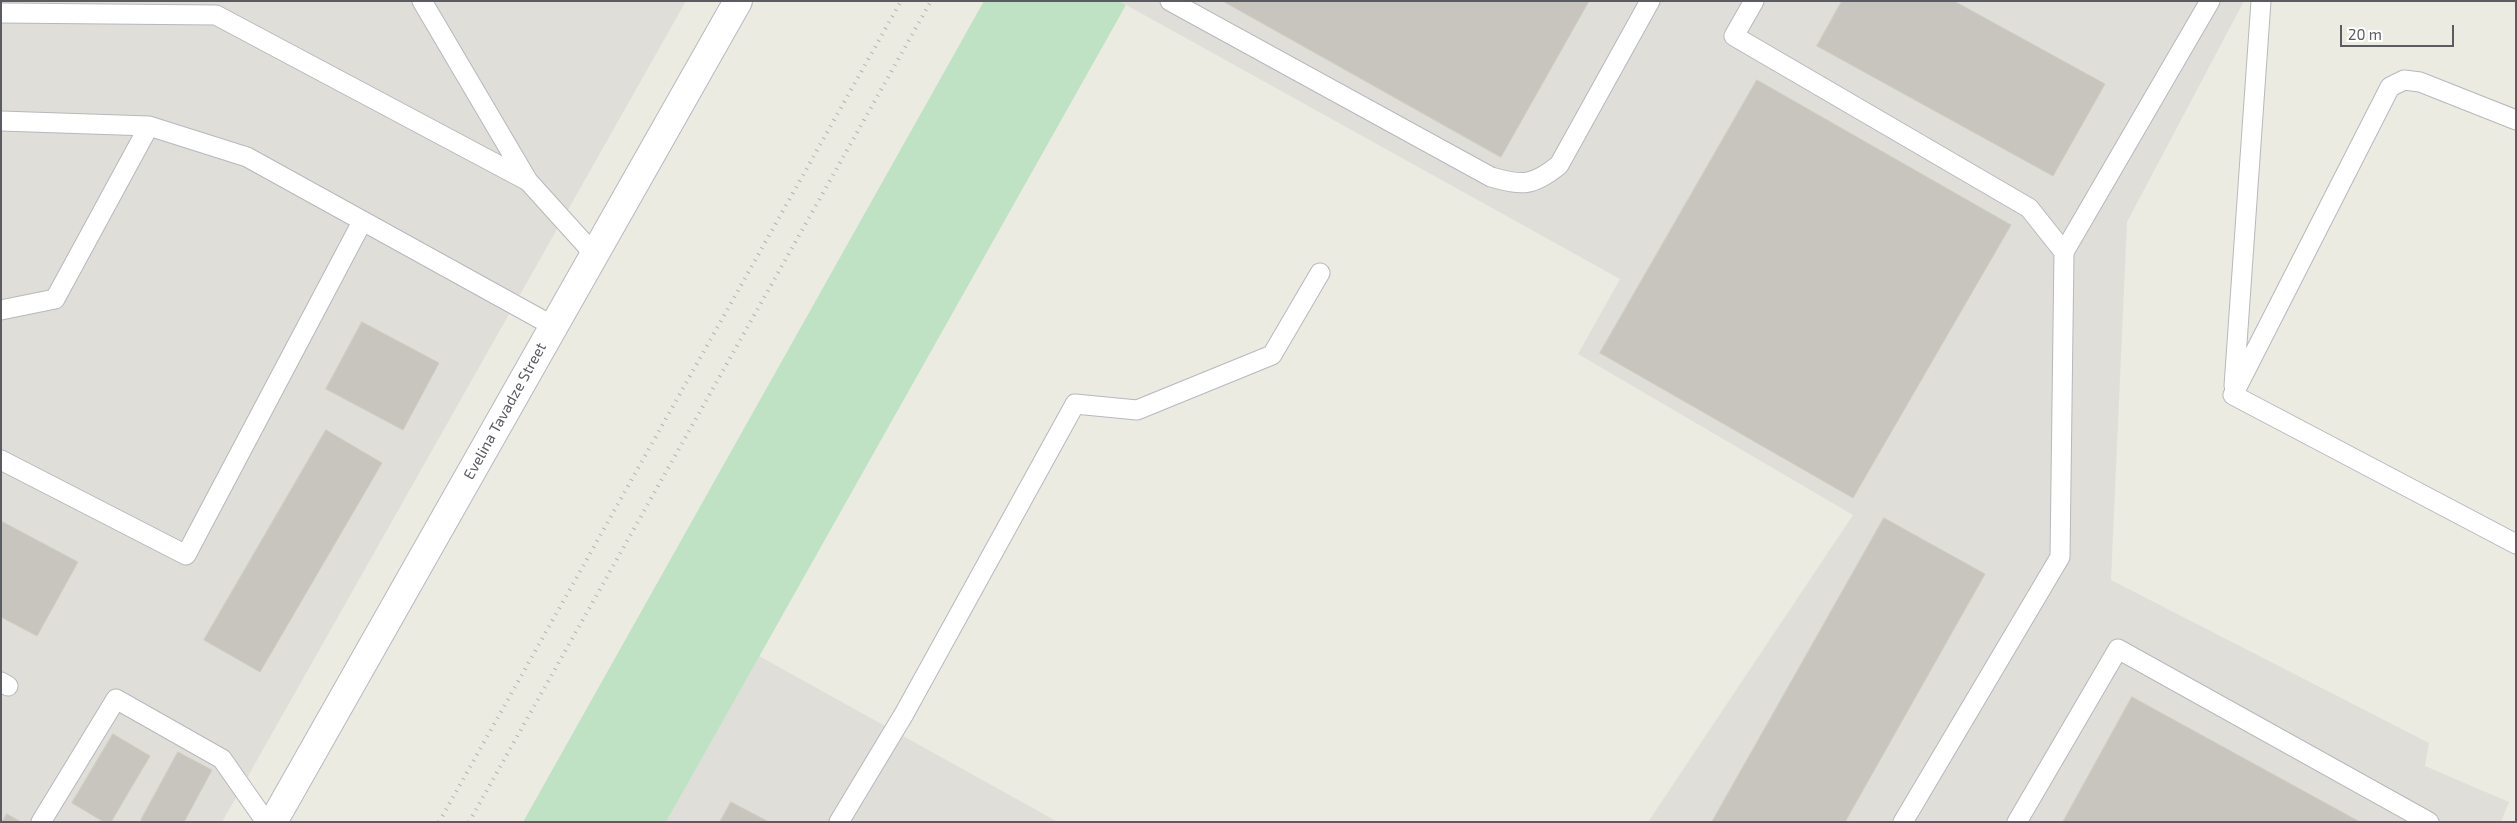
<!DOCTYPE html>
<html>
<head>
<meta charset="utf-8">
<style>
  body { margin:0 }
  #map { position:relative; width:2517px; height:823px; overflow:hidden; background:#ecebe1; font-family:"Exo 2",sans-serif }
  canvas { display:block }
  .frame { position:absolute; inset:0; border:2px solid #5a5c61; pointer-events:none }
  .scale { position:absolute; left:2340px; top:25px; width:114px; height:22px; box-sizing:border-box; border:2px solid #5a5c61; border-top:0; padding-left:6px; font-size:15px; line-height:18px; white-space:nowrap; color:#5a5c61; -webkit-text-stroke:4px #fff; paint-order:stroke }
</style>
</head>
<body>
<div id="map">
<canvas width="2517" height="823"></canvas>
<div class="frame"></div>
<div class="scale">20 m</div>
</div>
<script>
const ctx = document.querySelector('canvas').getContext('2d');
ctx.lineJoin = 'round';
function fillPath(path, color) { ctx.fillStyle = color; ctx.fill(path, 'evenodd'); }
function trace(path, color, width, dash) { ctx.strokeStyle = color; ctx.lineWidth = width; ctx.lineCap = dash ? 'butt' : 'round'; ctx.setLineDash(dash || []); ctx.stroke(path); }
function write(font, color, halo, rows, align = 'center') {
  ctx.font = font + ' "Exo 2",sans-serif'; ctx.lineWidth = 4.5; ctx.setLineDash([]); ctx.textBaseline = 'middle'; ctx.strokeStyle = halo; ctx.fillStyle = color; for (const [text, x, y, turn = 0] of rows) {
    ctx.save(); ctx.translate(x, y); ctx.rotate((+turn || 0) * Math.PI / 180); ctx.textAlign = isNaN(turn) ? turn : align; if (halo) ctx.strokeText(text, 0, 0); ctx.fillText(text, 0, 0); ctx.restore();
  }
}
fillPath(new Path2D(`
  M1,1h685l-464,821h-221z
  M1119,1h1125l-117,221 -16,358 318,163 -4,23 84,36 -8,20h-853l205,-307 -275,-161 42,-75z
  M759,656l299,166h-392z`), '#dfded9');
fillPath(new Path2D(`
  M984,1h135l7,4 -460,817h-143z`), '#bfe2c5');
const building = new Path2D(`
  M1223,1h366l-88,156z
  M1842,1h112l151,83 -52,92 -236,-130z
  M1757,80l254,145 -158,273 -253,-145z
  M362,322l77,41 -36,67 -77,-41z
  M326,430l56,33 -122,209 -56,-32z
  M1884,518l101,56 -140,248h-133z
  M1,521l77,41 -41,74 -36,-19z
  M2132,697l228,125h-297z
  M113,734l37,22 -39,66h-7l-32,-19z
  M178,752l34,18 -28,52h-41l-2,-2z
  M731,802l38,20h-49z
  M7,814l14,8h-19z`);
fillPath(building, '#c7c5be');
trace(building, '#d0cec0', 1);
const lane = new Path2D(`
  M422,1l106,180 66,73
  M1170,1l321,176c32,9 42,9 68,-12l91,-164
  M1754,1l-20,35 295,172 35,44
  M1,13l215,2 312,166
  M1,121l148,5 98,31 306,169
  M1,310l54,-11 94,-173
  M2234,386l27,-385
  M2233,395l157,-308 14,-7 16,2 96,38
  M2233,395l283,149
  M1,460l185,95 176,-333
  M1,682l7,4
  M41,822l75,-123 106,60 44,63
  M839,822l65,-108 171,-310 62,6 135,-55 48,-82
  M1903,822l157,-265 4,-305 146,-251
  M2017,822l101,-173 311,173`);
const secondary = new Path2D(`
  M273,822l465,-821`);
trace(lane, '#b7b8bd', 21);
trace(secondary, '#b7b9bf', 30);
trace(lane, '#fff', 19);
trace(secondary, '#fff', 28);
trace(new Path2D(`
  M439,822l462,-821
  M469,822l462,-821`), '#b2b3b3', 4, [1, 6]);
write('15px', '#5a5c61', '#fff', [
  ["Evelina Tavadze Street",505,411,-61]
]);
</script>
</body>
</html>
